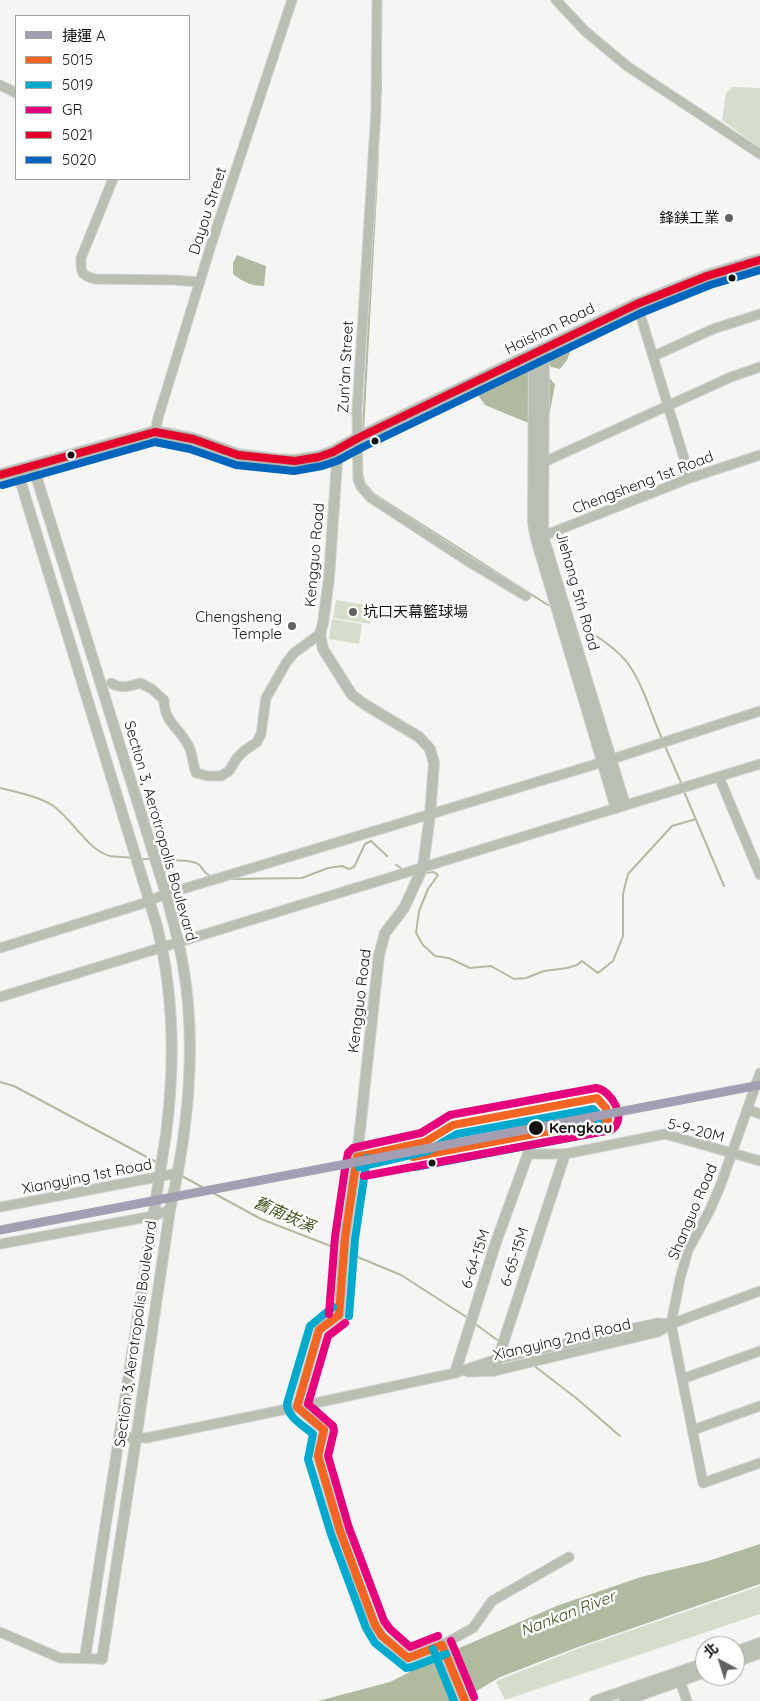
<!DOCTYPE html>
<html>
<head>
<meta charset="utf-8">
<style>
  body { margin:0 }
  #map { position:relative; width:760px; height:1701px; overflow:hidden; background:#f5f5f4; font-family:Quicksand,"Noto Sans TC",sans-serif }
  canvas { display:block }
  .legend { position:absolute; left:15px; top:15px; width:175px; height:165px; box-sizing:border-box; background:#fff; border:1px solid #a1a1a0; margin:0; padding:6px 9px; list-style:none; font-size:15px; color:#131312 }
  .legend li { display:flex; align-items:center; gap:10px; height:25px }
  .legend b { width:25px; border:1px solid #a1a1a0 }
  .north { position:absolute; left:695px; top:1636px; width:50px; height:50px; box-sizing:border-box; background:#fff; border:1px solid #a1a1a0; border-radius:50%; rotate:320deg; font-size:14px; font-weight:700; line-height:20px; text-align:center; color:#131312 }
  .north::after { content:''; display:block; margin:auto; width:18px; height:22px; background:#626261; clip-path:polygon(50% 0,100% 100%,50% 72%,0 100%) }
</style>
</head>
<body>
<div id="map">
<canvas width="760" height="1701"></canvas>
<ul class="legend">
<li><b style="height:6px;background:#a49eb2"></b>捷運 A</li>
<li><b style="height:6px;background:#f26522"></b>5015</li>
<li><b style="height:6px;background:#00a9ce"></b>5019</li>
<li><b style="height:6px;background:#e5007d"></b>GR</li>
<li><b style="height:6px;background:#e4002b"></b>5021</li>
<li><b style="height:6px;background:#0065bd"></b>5020</li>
</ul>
<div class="north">北</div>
</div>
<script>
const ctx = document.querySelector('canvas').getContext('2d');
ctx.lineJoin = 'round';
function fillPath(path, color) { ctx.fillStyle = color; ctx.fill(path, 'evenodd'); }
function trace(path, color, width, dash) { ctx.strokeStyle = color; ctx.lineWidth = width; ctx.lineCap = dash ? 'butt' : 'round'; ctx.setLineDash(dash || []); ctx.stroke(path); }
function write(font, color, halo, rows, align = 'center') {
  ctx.font = font + ' Quicksand,"Noto Sans TC",sans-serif'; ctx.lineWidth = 5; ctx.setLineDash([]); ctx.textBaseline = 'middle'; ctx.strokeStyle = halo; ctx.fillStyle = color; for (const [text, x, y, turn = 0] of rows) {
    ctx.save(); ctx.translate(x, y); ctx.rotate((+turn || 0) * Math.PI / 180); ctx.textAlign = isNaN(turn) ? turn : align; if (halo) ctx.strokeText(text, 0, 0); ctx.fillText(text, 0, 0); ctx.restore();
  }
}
fillPath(new Path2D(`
  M732,87l28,1v60l-38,-28 4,-27z
  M336,600l37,6 -3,18 -37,-6z
  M332,619l30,5 -3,20 -30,-5z
  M760,1586v28l-255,86 -9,-18 5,-3 79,-31z`), '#d6ddca');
fillPath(new Path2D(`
  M237,255l29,11 -2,20c-13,0 -21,-4 -31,-12v-11z
  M573,345l-6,15 -7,9 -9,-2 -6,-9z
  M538,362l17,23 -7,36 -3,5 -7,1 -53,-22 -10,-14z
  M760,1544v40l-182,63 -78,30 -40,24h-142l72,-19 53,-27 116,-50 82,-28 67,-16z`), '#b0baa1');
trace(new Path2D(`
  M381,93v-82
  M363,430l15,-274
  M362,475l3,9 9,10 174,111
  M590,632c13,8 26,17 36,29 17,22 25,53 36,78
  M665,746l17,39
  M0,788c17,4 37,8 52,17 20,13 35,45 58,51 8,1 16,1 23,2
  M683,789l41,97
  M141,859h10
  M158,860c9,1 33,-1 40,4 7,5 3,8 14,13
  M396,865l8,5
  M425,873l9,-1 4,3 -10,14 -9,22 -3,22 7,12 12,11 14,2 21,10 21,-2 23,13 12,-1 18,-7 23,-3 10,-3 5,-4 16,12 15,-12 10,-25v-42l5,-20 44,-48 24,-7
  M231,879l71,-1 26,-10 14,-2 7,3 5,-2 11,-23 6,-3 16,15
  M0,1082l14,4 144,77
  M180,1175l81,44 80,31
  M348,1253l53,22 67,43
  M474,1323l26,19
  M506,1346l9,6
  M533,1365l43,33 44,38`), '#b0baa1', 2);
const minor = new Path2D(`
  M377,0l-1,111 -19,299 1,69 3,8 10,11 95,62 60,36
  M556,0l29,31 42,35 133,88
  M0,85l16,8
  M113,179l-32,79c0,14 -1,17 14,21l78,1 27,2
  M637,304l53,174
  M654,356l59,-27 47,-15
  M155,432l3,-14 53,-173 81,-245
  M544,462l187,-85 29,-10
  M538,538l152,-60 70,-23
  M111,683c10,6 17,4 29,0l12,6 12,11c0,24 18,29 26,49 3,8 3,16 6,24l12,3h13l8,-5 8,-13 7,-7 13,-9 4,-8 5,-36 20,-35 8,-10 26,-19
  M719,777l41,98
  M0,948l141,-44 25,-10 437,-132 157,-51
  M0,997l760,-233
  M760,1073l-39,111 -11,26 -22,40 -8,29 -9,45 32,159 57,-20
  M747,1109l13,5
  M528,1154h37l100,-20 95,27
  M0,1207l178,-34
  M0,1244l153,-28 17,-6
  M339,1315l-20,15 -22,77 27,23 -6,26 22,75 27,75 8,19 7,11 26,22 34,-13 31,-17 19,-27 77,-44
  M468,1372l26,-1 164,-39 13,-8 89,-33
  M682,1379l78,-28
  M693,1430l67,-24
  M119,1437l27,1 151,-31 158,-34 42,-14 160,-36 14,1
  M0,1632l60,26 42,1
  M680,1681l7,20`);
const tertiary = new Path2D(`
  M544,349l-1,187 82,269
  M534,354l-1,169 3,16 80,269
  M333,452l4,10 -8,116 -6,45 -3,11 3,15 29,46 12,9 55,33 11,12 4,14 -4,52 -7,52 -19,41 -19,25 -6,22 -22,202 -12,81 -6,77
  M33,466l133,428c6,24 13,47 17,71 14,80 5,166 -13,245l-34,229 -34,220
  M17,470l140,456c17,68 18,139 9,208l-81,524
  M494,1371l71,-217
  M455,1373l41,-131 32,-88
  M442,1645l23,56
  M735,1652l25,-9
  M735,1662l25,-9
  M595,1701l110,-38
  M624,1701l81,-29`);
const secondary = new Path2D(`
  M0,475l155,-43 38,7 45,16 39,5 18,1 24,-4 14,-5 25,-14 279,-134 70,-28 53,-16`);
trace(minor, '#d1d1d0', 11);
trace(tertiary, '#d1d1d0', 12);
trace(secondary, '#d1d1d0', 14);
trace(minor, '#babfb3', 9);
trace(tertiary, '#babfb3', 10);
trace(secondary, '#aeb3a7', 11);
trace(new Path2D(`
  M357,1157l68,-15 28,-17 144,-27 9,10 2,12
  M413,1157l195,-37
  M339,1315l-20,15 -22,77 27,23 -6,26 22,75 35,94 7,11 26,22 34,-13
  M339,1315l6,-77 12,-81
  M442,1645l23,56`), '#f26522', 8);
trace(new Path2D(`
  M359,1167l69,-16 29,-17 136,-25 4,4 1,9
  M415,1167l195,-37
  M333,1307l-23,19 -23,78c0,13 17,22 26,30l-5,25 23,75 35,94 9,15 31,25 6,-1 34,-13
  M349,1316l6,-77 12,-81
  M433,1649l21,52`), '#00a9ce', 8);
trace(new Path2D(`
  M346,1164l2,-11 5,-5 68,-15 29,-18 146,-27c16,2 32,32 15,42l-247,46
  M329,1314l6,-77 10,-68
  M345,1323l-17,13 -20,68 25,22 1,5 -6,25 21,72 35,93 6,8 20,18 28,-11
  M451,1641l23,56`), '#e5007d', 8);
trace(new Path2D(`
  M0,475l155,-43 38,7 45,16 57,6 24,-4 14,-5 25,-14 279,-134 70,-28 53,-16`), '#e4002b', 8);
trace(new Path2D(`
  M3,485l152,-43 35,7 46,16 58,6 28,-5 15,-5 26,-14 278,-134 69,-28 50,-15`), '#0065bd', 8);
trace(new Path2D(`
  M0,1230l760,-145`), '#a49eb2', 9);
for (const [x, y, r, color] of [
  [729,218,5,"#626261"],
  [732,278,4.5,"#131312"],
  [375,441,4.5,"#131312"],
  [71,455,4.5,"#131312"],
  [353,612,5,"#626261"],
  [292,626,5,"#626261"],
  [536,1128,8,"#131312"],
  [432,1163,4.5,"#131312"]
]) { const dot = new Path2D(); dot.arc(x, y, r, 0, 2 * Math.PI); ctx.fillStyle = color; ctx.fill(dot); trace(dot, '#fff', 2); }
write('15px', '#131312', '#fff', [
  ["Dayou Street",208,211,-72],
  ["Haishan Road",550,329,-26],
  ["Zun'an Street",346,367,-87],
  ["Chengsheng 1st Road",643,483,-21],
  ["Kengguo Road",315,555,-85],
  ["Jiehang 5th Road",577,591,74],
  ["Section 3, Aerotropolis Boulevard",160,831,74],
  ["Kengguo Road",360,1001,-83],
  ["5-9-20M",696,1131,14],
  ["Xiangying 1st Road",87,1177,-11],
  ["Shanguo Road",693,1212,-67],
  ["6-65-15M",515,1257,-72],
  ["6-64-15M",476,1259,-72],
  ["Section 3, Aerotropolis Boulevard",136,1334,-82],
  ["Xiangying 2nd Road",562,1340,-13]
]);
write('15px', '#131312', '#fff', [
  ["鋒鎂工業",719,218],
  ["坑口天幕籃球場",363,612,"left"],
  ["Chengsheng",282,617],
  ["Temple",282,634]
], 'right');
write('bold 15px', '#131312', '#fff', [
  ["Kengkou",549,1128]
], 'left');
write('italic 16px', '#40511b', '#fff', [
  ["舊南崁溪",284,1215,24],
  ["Nankan River",568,1614,-21]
]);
</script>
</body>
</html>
